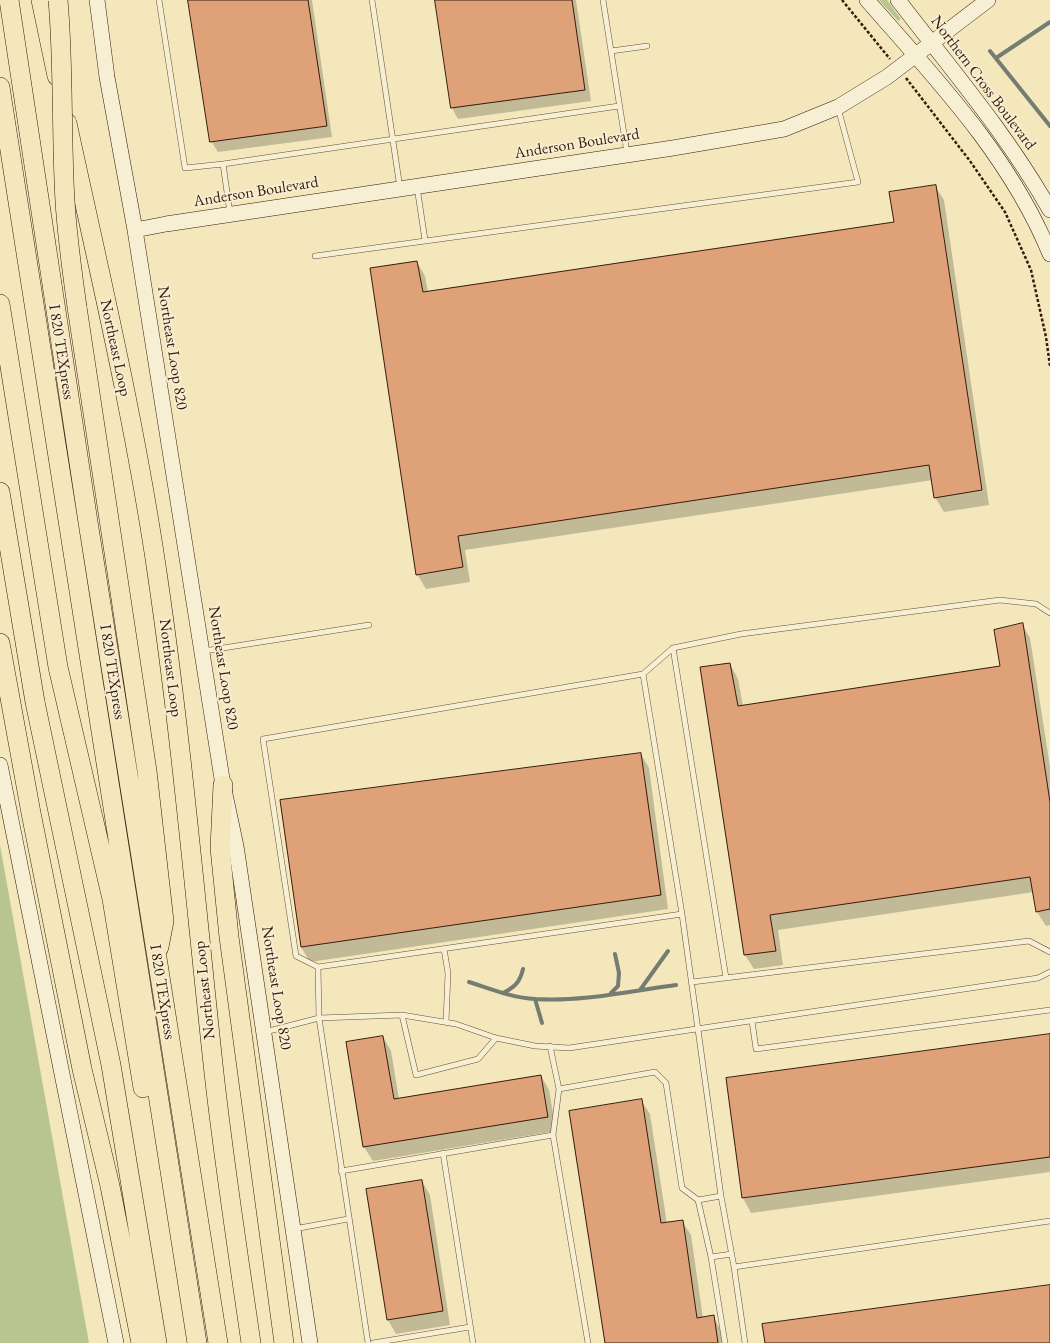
<!DOCTYPE html>
<html>
<head>
<meta charset="utf-8">
<style>
  body { margin:0 }
  canvas { display:block; background:#f3e7bb }
</style>
</head>
<body>
<canvas width="1050" height="1343"></canvas>
<script>
const ctx = document.querySelector('canvas').getContext('2d');
ctx.lineJoin = 'round';
function fillPath(path, color) { ctx.fillStyle = color; ctx.fill(path, 'evenodd'); }
function trace(path, color, width, dash) { ctx.strokeStyle = color; ctx.lineWidth = width; ctx.lineCap = dash ? 'butt' : 'round'; ctx.setLineDash(dash || []); ctx.stroke(path); }
function write(font, color, halo, rows, align = 'center') {
  ctx.font = font + ' "EB Garamond",serif'; ctx.lineWidth = 3.5; ctx.setLineDash([]); ctx.textBaseline = 'middle'; ctx.strokeStyle = halo; ctx.fillStyle = color; for (const [text, x, y, turn = 0] of rows) {
    ctx.save(); ctx.translate(x, y); ctx.rotate((+turn || 0) * Math.PI / 180); ctx.textAlign = isNaN(turn) ? turn : align; if (halo) ctx.strokeText(text, 0, 0); ctx.fillText(text, 0, 0); ctx.restore();
  }
}
fillPath(new Path2D(`
  M879,0h8l14,19 -3,2z
  M0,845l89,498h-89z`), '#b9c591');
fillPath(new Path2D(`
  M189,0h123l20,137 -114,15 -7,-11z
  M436,0h140l15,101 -133,18 -6,-11z
  M935,186l9,14 45,305 -45,7 -9,-15 -2,-17 -468,70 5,32 -44,7 -9,-15v-312l8,14 3,16 467,-69z
  M1022,624l8,14 20,129v158l-4,1 -9,-14 -3,-20 -256,38 5,35 -29,4 -9,-14 -44,-287 29,-4 8,15 5,27 258,-39z
  M641,754l8,14 19,141 -358,53 -9,-15 -20,-146z
  M1050,1035v137l-299,41 -8,-15 -16,-119z
  M383,1037l8,14 8,48 142,-23 8,14 7,41 -183,30 -9,-14z
  M641,1100l9,14 17,110 15,-3 9,14 12,83 10,-2 8,15 2,12h-117z
  M422,1181l8,14 20,130 -54,9 -8,-14z`), '#0003');
trace(new Path2D(`
  M990,51l60,75
  M996,58l54,-36
  M469,982c22,7 44,16 66,17 47,3 95,-8 141,-14
  M640,990l28,-39
  M503,993c12,-6 17,-11 20,-24
  M611,993l7,-7 1,-13 -4,-19
  M535,999l7,24`), '#757d72', 4);
const building = new Path2D(`
  M188,0h120l19,126 -117,16z
  M435,0h137l13,90 -134,18z
  M936,185l46,305 -48,8 -5,-33 -471,71 5,31 -47,8 -46,-307 47,-7 6,31 471,-70 -5,-30z
  M1023,623l27,179v107l-14,3 -6,-35 -260,38 6,36 -32,4 -44,-288 30,-4 8,43 262,-40 -6,-36z
  M641,753l20,142 -360,52 -21,-147z
  M1050,1034v123l-308,41 -16,-120z
  M383,1036l11,63 147,-24 7,42 -185,30 -17,-105z
  M642,1099l19,124 22,-3 14,98 17,-3 4,28h-113l-36,-232z
  M422,1180l21,131 -56,9 -21,-131z
  M1050,1285v58h-285l-3,-19z`);
fillPath(building, '#dfa178');
trace(building, '#381b0d', 1);
const lane = new Path2D(`
  M159,0l26,168 38,-4 7,49
  M372,0l28,188
  M603,0l24,153
  M611,51l36,-5
  M223,164l396,-58
  M417,187l8,53
  M315,256l543,-74 -20,-74
  M673,648l53,330
  M204,651l165,-26
  M444,949l4,24 -2,49
  M318,967l-22,-11 -33,-217 380,-65
  M692,982l337,-41 21,11
  M402,1015l14,60 62,-16 18,-21
  M752,1021l4,28 294,-39
  M265,1032l54,-14 83,-3 54,9 40,14 39,8 34,2 469,-70 12,-6
  M550,1046l9,43 -6,46 35,208
  M559,1089l96,-17 11,11 16,105 16,12 23,-4
  M443,1153l30,190
  M341,1171l212,-36
  M698,1200l13,57 14,86
  M294,1229l54,-10
  M711,1257l21,-3
  M734,1267l316,-46
  M368,1343l-49,-325 -1,-51 364,-53
  M373,1343l97,-16
  M745,1343l-11,-76 -13,-71 -39,-282 -39,-240 30,-26 68,-14 259,-34 36,4 14,9`);
const secondary = new Path2D(`
  M97,0l10,77 28,153 88,555 13,61 74,497
  M867,0c69,79 143,156 183,254
  M898,0c53,69 109,134 152,210
  M135,230l31,-6 507,-76 111,-19 54,-22 49,-30 101,-77
  M0,765l116,578`);
const highway = new Path2D(`
  M9,0l79,522 130,821
  M41,0l16,76
  M0,87l197,1256
  M67,123c33,152 69,303 91,456 24,164 38,329 56,494 10,90 24,180 37,270
  M0,304l58,363 54,232 31,189
  M77,307l70,464 17,150 -5,26
  M0,492l35,210 76,363 46,278
  M0,643l31,170 51,256 28,117 31,157
  M223,785l-3,63 9,89 55,406`);
trace(lane, '#674e38', 6);
trace(secondary, '#381b0d', 16);
trace(highway, '#381b0d', 20);
trace(new Path2D(`
  M842,0l48,59
  M906,78l64,83 35,51 26,58 15,67 4,29`), '#381b0d', 2.5, [3, 2]);
trace(lane, '#f7efd3', 5);
trace(secondary, '#f7efd3', 15);
trace(highway, '#f3e7bb', 19);
const highwayBridge = new Path2D(`
  M58,0c6,67 3,134 7,201 2,35 7,70 12,106`);
trace(highwayBridge, '#381b0d', 20, []);
trace(highwayBridge, '#f3e7bb', 19);
write('16px', '#381b0d', '#f7efd3', [
  ["Northern Cross Boulevard",983,83,53],
  ["Anderson Boulevard",577,144,-9],
  ["Anderson Boulevard",256,192,-9],
  ["Northeast Loop",115,348,78],
  ["Northeast Loop 820",172,348,81],
  ["I 820 TEXpress",61,352,81],
  ["Northeast Loop",170,668,83],
  ["Northeast Loop 820",223,668,81],
  ["I 820 TEXpress",112,672,81],
  ["Northeast Loop 820",276,988,81],
  ["Northeast Loop",205,990,-96],
  ["I 820 TEXpress",162,992,81]
]);
</script>
</body>
</html>
